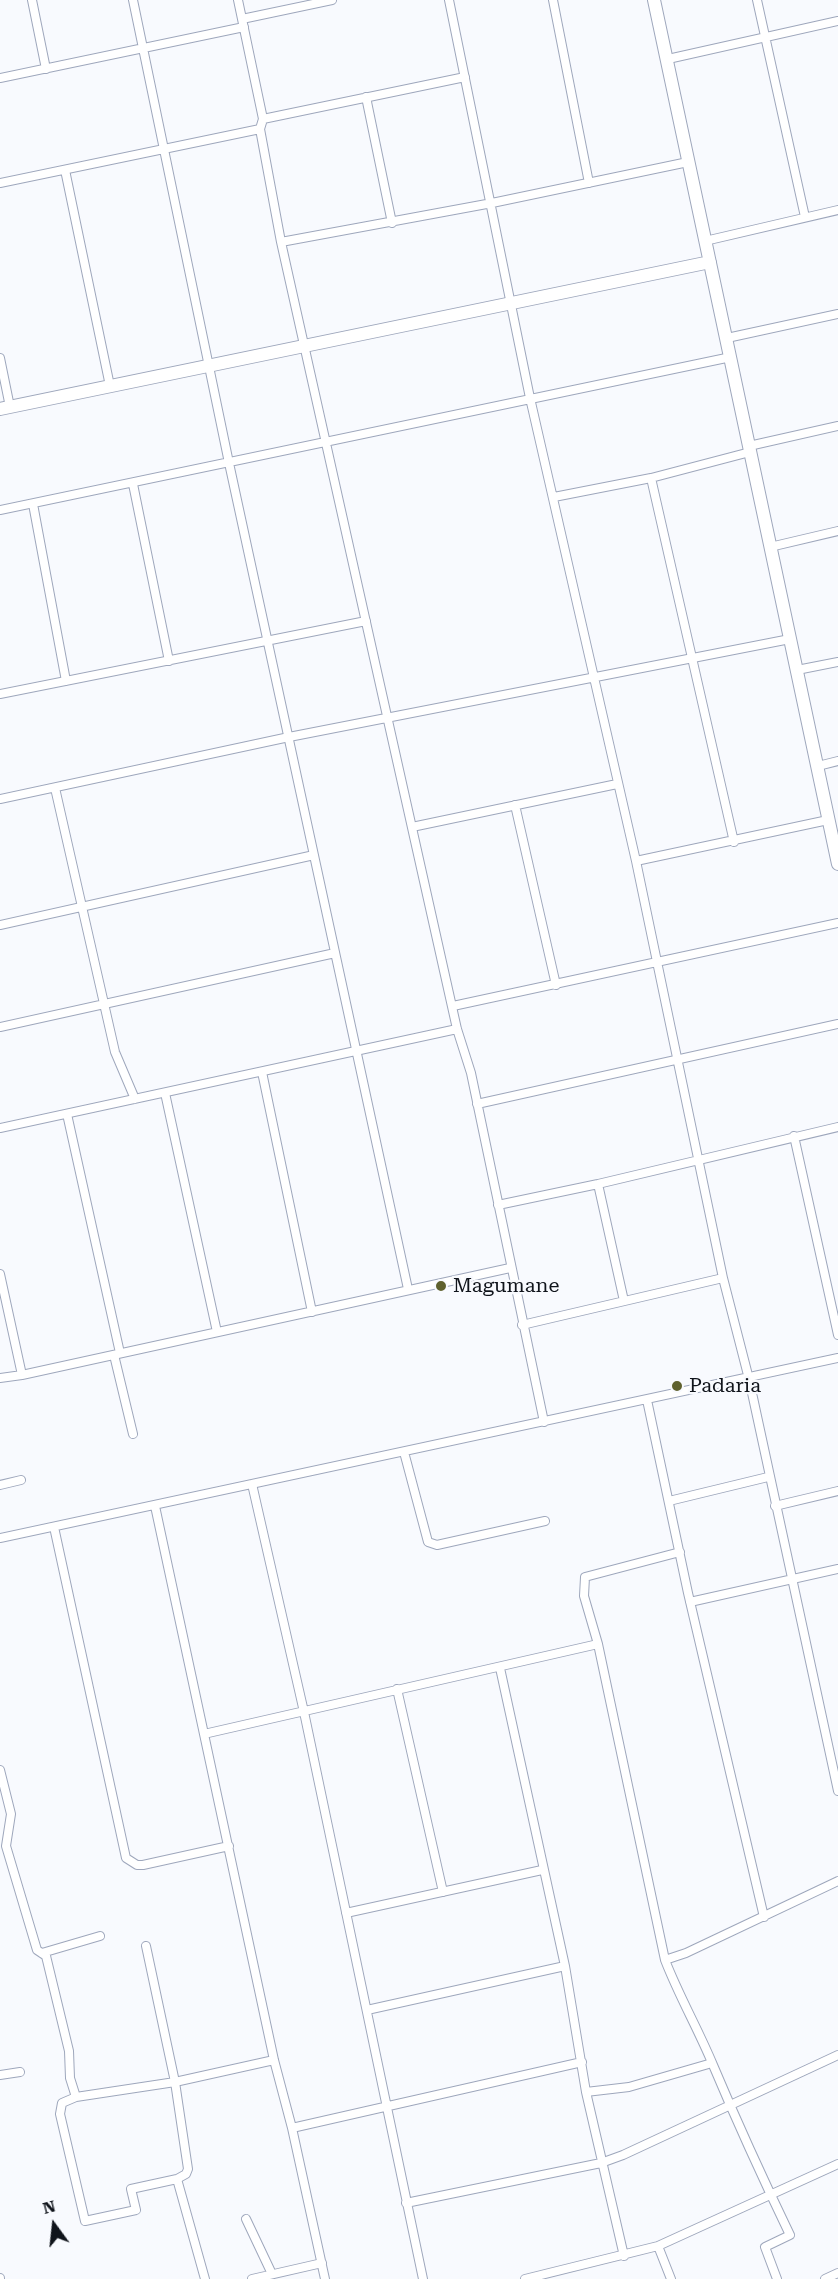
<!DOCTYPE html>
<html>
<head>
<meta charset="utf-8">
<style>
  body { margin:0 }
  #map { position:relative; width:838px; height:2279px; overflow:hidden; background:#f8fafe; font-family:"Roboto Serif",serif }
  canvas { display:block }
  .north { position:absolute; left:24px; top:2195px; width:60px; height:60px; -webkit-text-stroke:4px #f8fafe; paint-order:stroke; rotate:345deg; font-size:16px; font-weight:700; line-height:24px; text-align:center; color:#10141b }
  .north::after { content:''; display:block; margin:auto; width:21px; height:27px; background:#10141b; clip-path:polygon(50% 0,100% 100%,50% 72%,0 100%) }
</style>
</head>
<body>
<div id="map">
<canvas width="838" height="2279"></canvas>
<div class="north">N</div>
</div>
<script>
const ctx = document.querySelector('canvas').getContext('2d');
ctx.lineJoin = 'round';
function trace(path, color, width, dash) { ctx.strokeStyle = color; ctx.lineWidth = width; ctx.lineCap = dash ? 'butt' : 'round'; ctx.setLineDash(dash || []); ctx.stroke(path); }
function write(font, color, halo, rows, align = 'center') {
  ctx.font = font + ' "Roboto Serif",serif'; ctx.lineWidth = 4.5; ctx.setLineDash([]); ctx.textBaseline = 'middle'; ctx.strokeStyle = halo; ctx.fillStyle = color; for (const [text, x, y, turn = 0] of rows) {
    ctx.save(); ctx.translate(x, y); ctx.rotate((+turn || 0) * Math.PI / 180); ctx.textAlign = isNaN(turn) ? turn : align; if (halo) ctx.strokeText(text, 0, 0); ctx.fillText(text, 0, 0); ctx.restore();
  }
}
const street = new Path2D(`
  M32,0l14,69
  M133,0l96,463 179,826
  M238,0l25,119 -3,10 21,113 176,787 14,44 73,349
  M449,0l81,398 106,463 87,417 26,101 89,412
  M553,0l36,183
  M757,0l48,217
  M242,19l90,-19
  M668,59l170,-38
  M0,78l244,-51
  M366,97l26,126
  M263,119l202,-42
  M65,170l45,216
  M0,183l260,-54
  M705,241l133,-31
  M281,242l211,-39 196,-41
  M727,338l111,-24
  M0,358l10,49
  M749,446l89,-20
  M651,478l83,364
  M133,484l36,177
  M554,497l97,-19 99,-26
  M33,504l33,177
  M0,510l731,-153
  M770,547l68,-16
  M797,670l41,-8
  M0,694l366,-73
  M818,766l20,-5
  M55,788l60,264 20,47
  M0,799l289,-62 501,-98
  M515,805l41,180
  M412,827l205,-43
  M636,861l192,-41
  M0,925l314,-70
  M453,1006l385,-83
  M0,1027l335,-74
  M262,1072l50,240
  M165,1093l52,239
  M477,1104l361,-80
  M67,1114l53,239
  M0,1128l457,-99
  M794,1136l44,199
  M598,1184l26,117
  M498,1205l100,-21 240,-57
  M0,1274l22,101
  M522,1325l201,-47
  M114,1355l19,79
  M0,1378l22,-3 488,-107
  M647,1400l41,193 76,324
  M404,1452l24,90 9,3 108,-24
  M252,1484l52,228 119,567
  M0,1485l21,-5
  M669,1501l99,-24
  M155,1506l119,554 18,68 33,151
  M775,1506l63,-15
  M54,1527l72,331 11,7h6l86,-19
  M0,1538l838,-180
  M680,1552l-95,25 -1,19 14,48 67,316c14,36 33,69 48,105 24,57 50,114 77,170l-25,12 12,32
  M690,1602l148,-33
  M500,1668l65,298 21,126 43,-5 83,-24
  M397,1689l46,203
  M204,1734l394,-90
  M0,1770l11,44 -5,32 31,104 9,6 23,95 1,27 6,19
  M346,1913l196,-43
  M146,1946l29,136 13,87 -2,5 -9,5 28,100
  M42,1953l58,-17
  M665,1960l21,-7 152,-72
  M367,2010l198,-44
  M0,2075l20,-3
  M586,2092l38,164
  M292,2128l290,-66
  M177,2179l-46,10 5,21 -51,11 -25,-107 2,-11 14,-6 99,-15 99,-22
  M406,2203l195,-40 22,-8 215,-100
  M246,2219l26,55
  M658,2246l13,33
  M0,2278v1
  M252,2279l70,-16
  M525,2279l133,-33 180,-82
  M825,2279l13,-6`);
const secondary = new Path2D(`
  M654,0l184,864
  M0,409l710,-147`);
trace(street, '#9ea7bc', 10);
trace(secondary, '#9ea7bc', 14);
trace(street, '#fff', 8);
trace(secondary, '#fff', 12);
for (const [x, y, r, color] of [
  [441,1286,6,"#5f612e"],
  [677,1386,6,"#5f612e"]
]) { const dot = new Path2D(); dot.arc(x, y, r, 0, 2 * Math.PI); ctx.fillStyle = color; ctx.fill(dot); trace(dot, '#f8fafe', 2); }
write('20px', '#10141b', '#f8fafe', [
  ["Magumane",453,1286],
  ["Padaria",689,1386]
], 'left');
</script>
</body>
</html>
